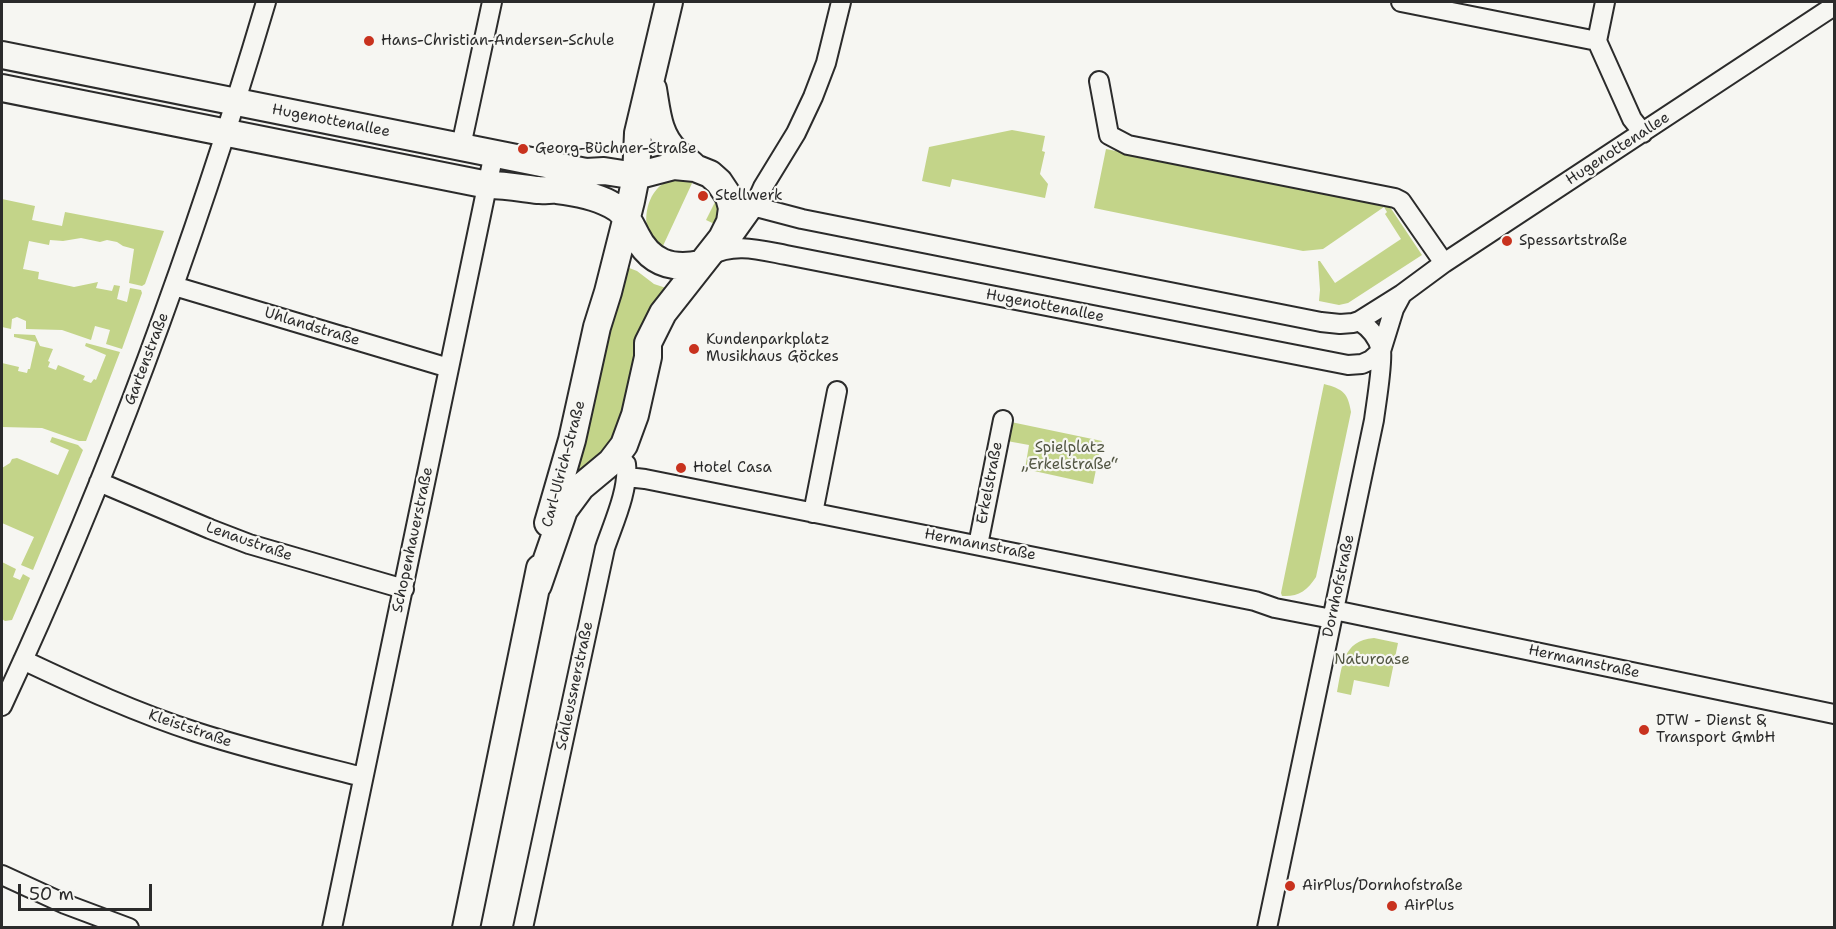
<!DOCTYPE html>
<html>
<head>
<meta charset="utf-8">
<style>
  body { margin:0 }
  #map { position:relative; width:1836px; height:929px; overflow:hidden; background:#f6f6f2; font-family:"Shantell Sans",sans-serif }
  canvas { display:block }
  .frame { position:absolute; inset:0; border:3px solid #2b2b2b; pointer-events:none }
  .scale { position:absolute; left:18px; top:884px; width:134px; height:27px; box-sizing:border-box; border:3px solid #2b2b2b; border-top:0; padding-left:8px; font-size:18px; line-height:21px; white-space:nowrap; color:#2b2b2b; -webkit-text-stroke:4px #f6f6f2; paint-order:stroke }
</style>
</head>
<body>
<div id="map">
<canvas width="1836" height="929"></canvas>
<div class="frame"></div>
<div class="scale">50 m</div>
</div>
<script>
const ctx = document.querySelector('canvas').getContext('2d');
ctx.lineJoin = 'round';
function fillPath(path, color) { ctx.fillStyle = color; ctx.fill(path, 'evenodd'); }
function trace(path, color, width, dash) { ctx.strokeStyle = color; ctx.lineWidth = width; ctx.lineCap = dash ? 'butt' : 'round'; ctx.setLineDash(dash || []); ctx.stroke(path); }
function write(font, color, halo, rows, align = 'center') {
  ctx.font = font + ' "Shantell Sans",sans-serif'; ctx.lineWidth = 4.5; ctx.setLineDash([]); ctx.textBaseline = 'middle'; ctx.strokeStyle = halo; ctx.fillStyle = color; for (const [text, x, y, turn = 0] of rows) {
    ctx.save(); ctx.translate(x, y); ctx.rotate((+turn || 0) * Math.PI / 180); ctx.textAlign = isNaN(turn) ? turn : align; if (halo) ctx.strokeText(text, 0, 0); ctx.fillText(text, 0, 0); ctx.restore();
  }
}
fillPath(new Path2D(`
  M1012,130l33,6 -3,15 3,1 -5,22 8,10 -3,14 -93,-19 -2,8 -28,-6 7,-34z
  M1106,149l284,58 32,48 -74,48 -9,2 -20,-4 1,-11 -2,-29h2l15,22 66,-44 -16,-25 2,-2 -3,-5 -61,42 -20,2 -209,-43z
  M682,177l12,2 -32,69c-3,-3 -8,-6 -10,-10 -10,-13 -6,-37 5,-49 6,-7 15,-10 25,-12z
  M2,199l33,7 -3,14 30,6 3,-14 99,19 -19,53 -3,2 -13,-3 5,-34 -11,-3 -6,-4 -10,-2 -7,2 -19,-4 -18,3 -13,-1 -1,5 -20,-4 -6,28 16,3 -1,7 36,8 24,-5 -2,6 16,3 2,-6 6,1 -3,13 10,3 3,-14 11,2 1,3 -20,56 -16,-5 4,-14 -15,-4 -4,14 -29,-10 -36,-1v-8l-9,-4 -5,2 -1,10 -9,-2z
  M715,202l3,1 5,25 -17,-8z
  M624,266l13,5 17,13 18,6 -50,132 -10,22 -37,33 -2,-8z
  M14,334l21,1 5,11 13,3 -5,12 2,1 -2,5 8,3 2,-5 27,11 -2,4 8,3 3,-4 2,1 10,-25 -21,-9 1,-3 34,9 -34,89h-7l-37,-13 -40,-1v-64l17,4 -1,4 9,2 1,-4h2l6,-27 -22,-5z
  M1324,384c19,5 24,9 27,28l-35,165c-9,14 -18,20 -34,19l-1,-3z
  M1011,422l91,19 -9,43 -68,-15 4,-24 -22,-4z
  M52,437l26,8 5,5 -50,120 -12,-5 13,-28 -32,-14v-55l8,-5 2,-4 5,-1 41,17 11,-25 -19,-8z
  M2,562l14,7 -3,8 7,3 3,-6 7,4 -18,42 -7,1 -3,-2z
  M1374,638l24,5 -9,44 -35,-7 -3,15 -14,-3c5,-24 5,-52 37,-54z`), '#c3d489');
const street = new Path2D(`
  M1401,2l196,39
  M1605,2l-8,39 35,78 11,14
  M1099,81l10,54 19,10 267,53 6,3 43,62
  M461,146l31,-144
  M729,197l16,7 57,15 519,103 19,2 13,-1 6,-2 43,-27 42,-31 390,-257
  M729,242l25,-35 9,-20 33,-54 17,-36 13,-34 15,-61
  M709,256c25,-14 51,-6 77,-1l562,110 14,-1 9,-4 10,-9 13,-42 7,-13
  M174,286l275,82
  M627,477l18,2 610,122 20,7 57,11
  M99,482l111,47 39,15 155,45
  M813,513l24,-122
  M978,545l25,-125
  M1334,610l500,104
  M23,660c57,27 114,53 173,72 55,18 111,31 167,45
  M2,706c106,-227 193,-464 264,-704
  M2,875l63,29 64,24
  M332,928l162,-775
  M523,928l82,-380c8,-24 24,-58 21,-84
  M1267,928l107,-508c2,-16 9,-56 7,-70 -3,-13 -11,-22 -22,-29`);
const secondary = new Path2D(`
  M2,55l584,117 18,-1 32,5 38,-10 21,2 15,6 9,8 10,15 3,11 -2,14 -8,16 -59,75 -15,30v14l-13,58 -11,30 -13,17 -30,25 -17,23 -26,75
  M2,88l486,97c17,0 33,3 50,5 7,1 13,-1 19,0 17,2 38,6 53,14 15,7 19,18 26,31 14,28 35,35 65,29
  M653,89c4,23 5,46 23,63 6,6 13,9 19,16
  M548,523l24,-83 25,-113 11,-35 23,-91 5,-25 2,-43 31,-131
  M466,928l74,-360`);
trace(street, '#2b2b2b', 22);
trace(secondary, '#2b2b2b', 30);
trace(street, '#f6f6f2', 18);
trace(secondary, '#f6f6f2', 26);
for (const [x, y, r, color] of [
  [369,41,6,"#c8321e"],
  [523,149,6,"#c8321e"],
  [703,196,6,"#c8321e"],
  [1507,241,6,"#c8321e"],
  [694,349,6,"#c8321e"],
  [681,468,6,"#c8321e"],
  [1644,730,6,"#c8321e"],
  [1290,886,6,"#c8321e"],
  [1392,906,6,"#c8321e"]
]) { const dot = new Path2D(); dot.arc(x, y, r, 0, 2 * Math.PI); ctx.fillStyle = color; ctx.fill(dot); trace(dot, '#f6f6f2', 2); }
write('15px', '#2b2b2b', '#f6f6f2', [
  ["Hans-Christian-Andersen-Schule",381,41],
  ["Georg-Büchner-Straße",535,149],
  ["Stellwerk",715,196],
  ["Spessartstraße",1519,241],
  ["Kundenparkplatz",706,340],
  ["Musikhaus Göckes",706,357],
  ["Hotel Casa",693,468],
  ["DTW - Dienst &",1656,721],
  ["Transport GmbH",1656,738],
  ["AirPlus/Dornhofstraße",1302,886],
  ["AirPlus",1404,906]
], 'left');
write('15px', '#2b2b2b', '#f6f6f2', [
  ["Hugenottenallee",331,121,11],
  ["Hugenottenallee",1618,149,-33],
  ["Hugenottenallee",1045,306,11],
  ["Uhlandstraße",312,327,17],
  ["Gartenstraße",147,359,-69],
  ["Carl-Ulrich-Straße",564,464,-75],
  ["Erkelstraße",990,483,-79],
  ["Schopenhauerstraße",413,540,-78],
  ["Lenaustraße",249,542,19],
  ["Hermannstraße",980,545,11],
  ["Dornhofstraße",1339,586,-78],
  ["Hermannstraße",1584,662,12],
  ["Schleussnerstraße",575,686,-78],
  ["Kleiststraße",190,729,19]
]);
write('15px', '#515542', '#f6f6f2', [
  ["Spielplatz",1070,448],
  ["„Erkelstraße“",1070,465],
  ["Naturoase",1372,660]
]);
</script>
</body>
</html>
